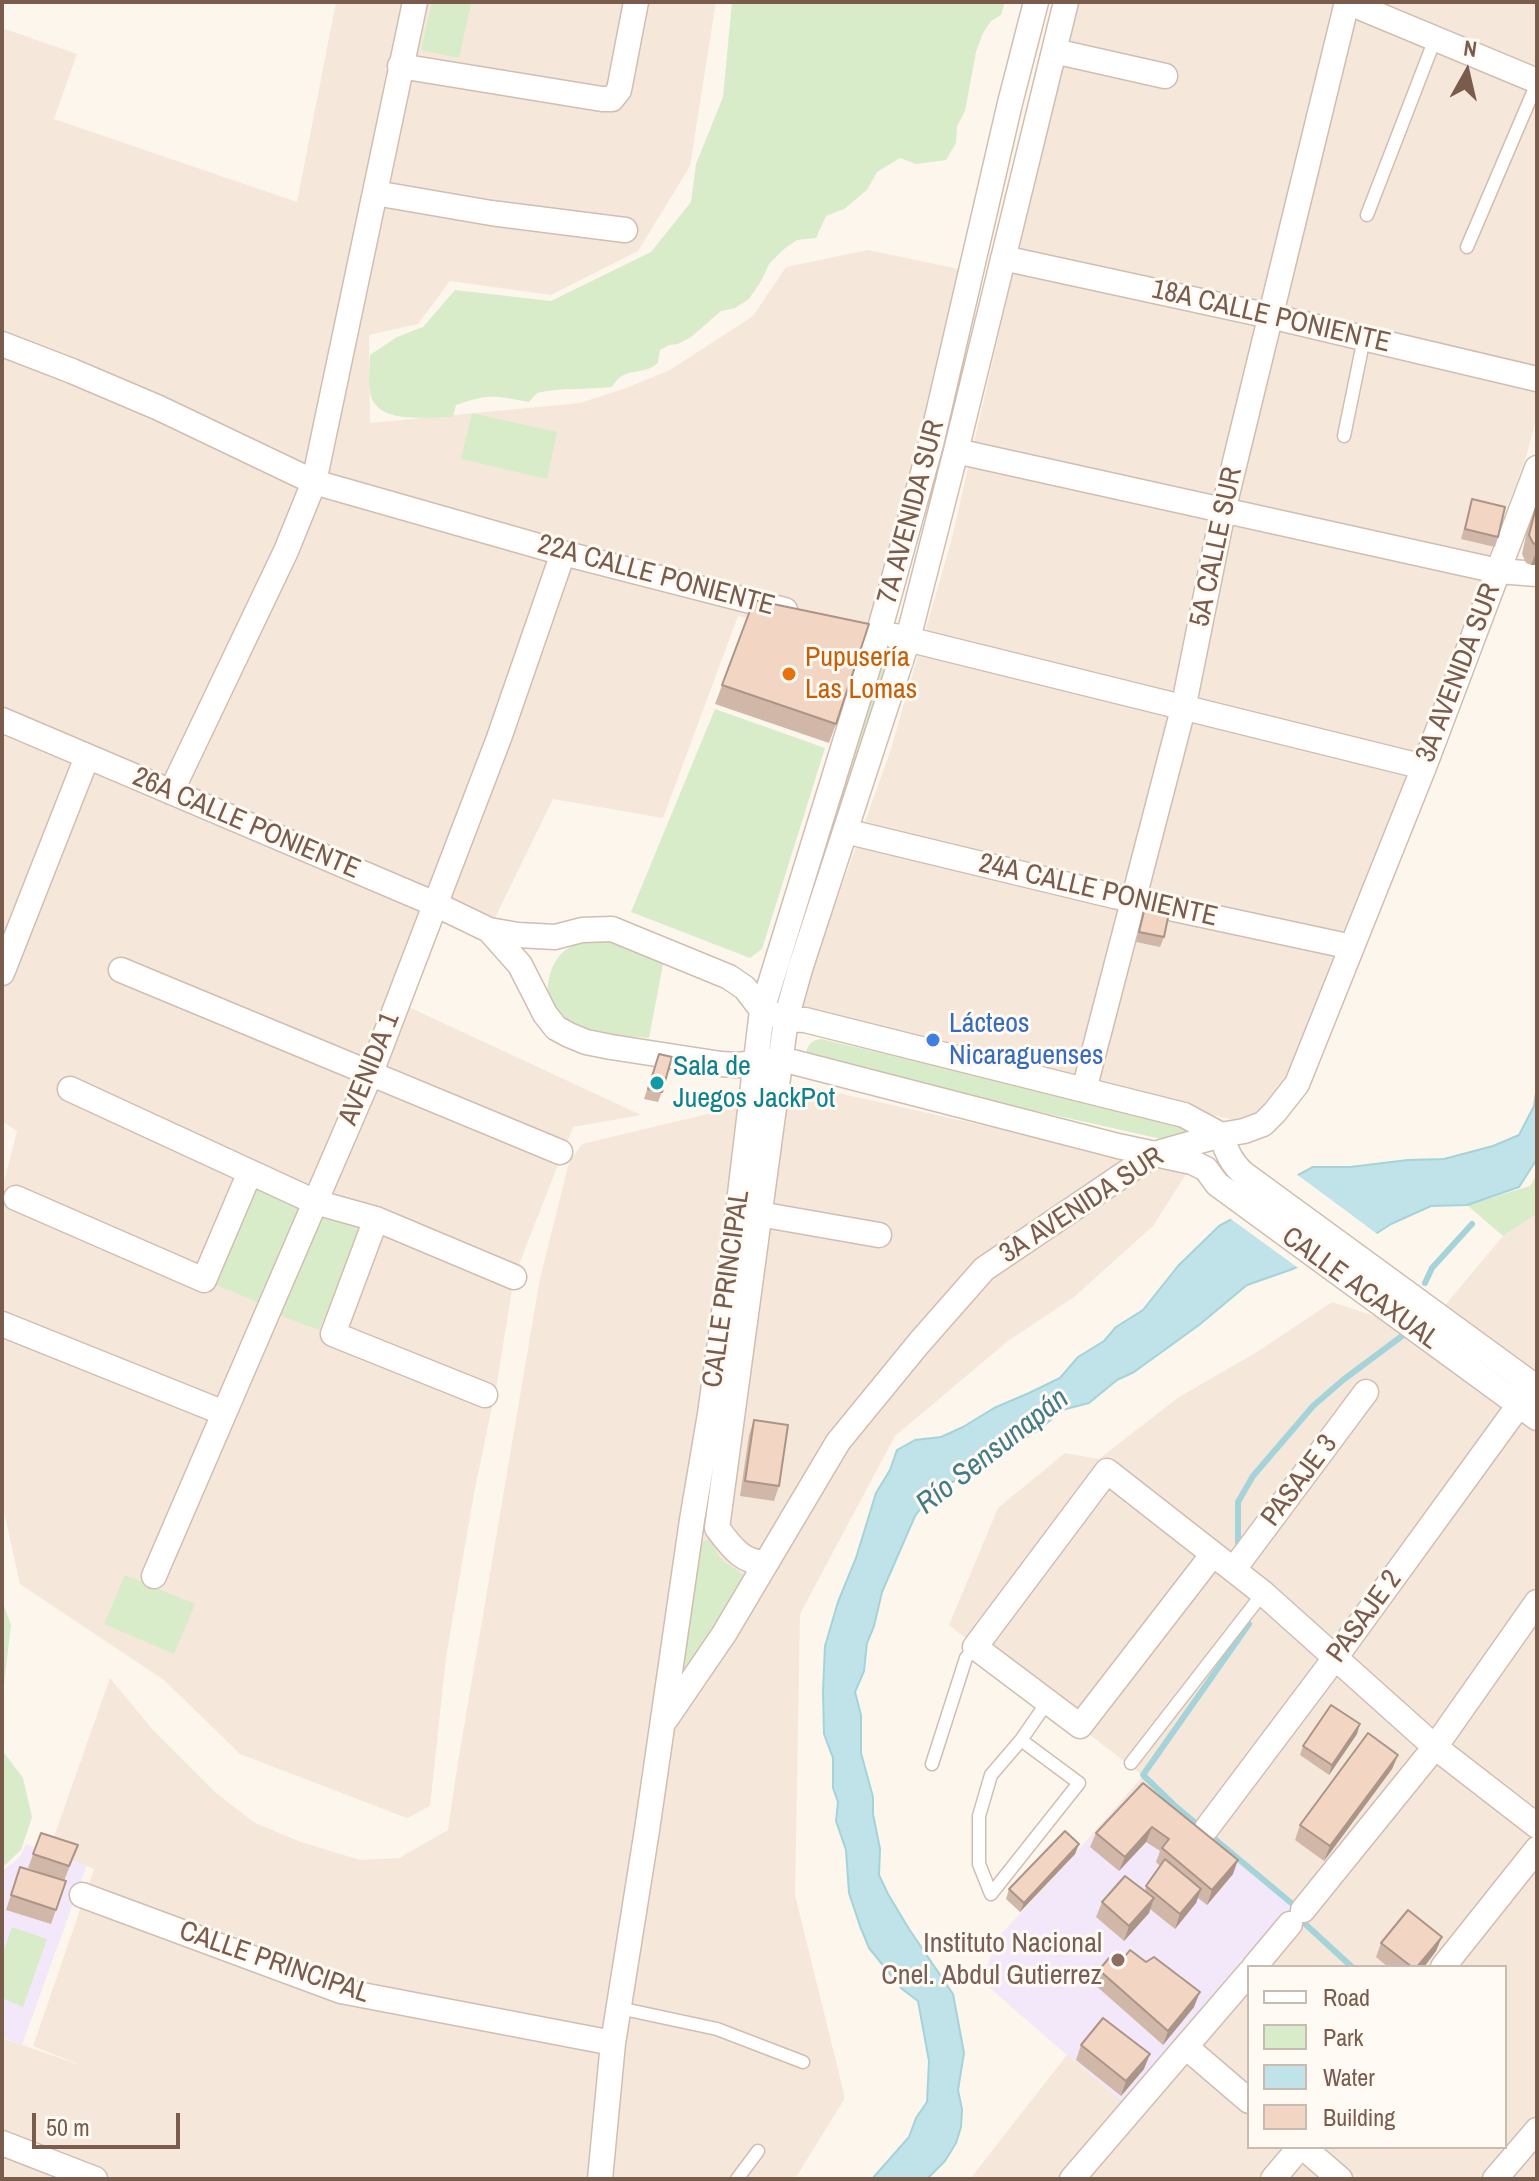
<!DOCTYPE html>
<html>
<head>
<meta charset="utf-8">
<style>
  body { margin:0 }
  #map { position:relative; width:1539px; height:2181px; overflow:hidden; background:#fdf6ec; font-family:"Archivo Narrow",sans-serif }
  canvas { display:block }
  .frame { position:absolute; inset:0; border:4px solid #7a5c4d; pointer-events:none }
  .legend { position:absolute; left:1247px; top:1965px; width:260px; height:184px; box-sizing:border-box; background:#fffaf3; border:2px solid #cabbb1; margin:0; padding:10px 14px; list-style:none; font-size:24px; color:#7a5c4d }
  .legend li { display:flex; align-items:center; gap:16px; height:40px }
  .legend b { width:40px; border:2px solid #cabbb1 }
  .north { position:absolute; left:1427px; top:32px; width:80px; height:80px; -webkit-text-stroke:6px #fffaf3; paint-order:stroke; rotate:8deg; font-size:22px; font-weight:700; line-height:32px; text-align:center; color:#7a5c4d }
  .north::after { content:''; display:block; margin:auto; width:28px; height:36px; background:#7a5c4d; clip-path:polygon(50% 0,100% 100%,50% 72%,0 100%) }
  .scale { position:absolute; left:32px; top:2113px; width:148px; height:36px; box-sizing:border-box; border:4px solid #7a5c4d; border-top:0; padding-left:10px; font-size:24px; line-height:28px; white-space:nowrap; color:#7a5c4d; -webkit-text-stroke:6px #fffaf3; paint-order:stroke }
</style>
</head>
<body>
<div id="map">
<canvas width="1539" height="2181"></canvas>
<div class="frame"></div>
<ul class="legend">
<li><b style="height:10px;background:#fff"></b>Road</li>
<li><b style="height:22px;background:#d8ecc9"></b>Park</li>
<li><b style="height:22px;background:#bfe3e8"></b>Water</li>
<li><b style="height:22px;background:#f3d5c3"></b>Building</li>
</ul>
<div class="north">N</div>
<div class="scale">50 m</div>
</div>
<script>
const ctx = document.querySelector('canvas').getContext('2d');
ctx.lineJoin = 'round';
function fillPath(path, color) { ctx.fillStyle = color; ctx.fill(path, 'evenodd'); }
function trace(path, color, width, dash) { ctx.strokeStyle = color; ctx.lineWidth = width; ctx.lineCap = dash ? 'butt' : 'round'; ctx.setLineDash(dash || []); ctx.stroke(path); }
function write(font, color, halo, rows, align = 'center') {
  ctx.font = font + ' "Archivo Narrow",sans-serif'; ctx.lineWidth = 6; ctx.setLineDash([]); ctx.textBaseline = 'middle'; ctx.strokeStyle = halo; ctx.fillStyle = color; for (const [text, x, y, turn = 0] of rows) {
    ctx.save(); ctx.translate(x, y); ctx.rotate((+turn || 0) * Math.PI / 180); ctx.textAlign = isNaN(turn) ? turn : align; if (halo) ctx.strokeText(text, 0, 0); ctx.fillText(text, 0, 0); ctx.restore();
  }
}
fillPath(new Path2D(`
  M336,2h380l-26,164 -52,85 -87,44 -101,-14 -32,43 -49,11 1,88 210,-20 46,-15 44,-18 83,-54 33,-49 82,-17 96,20 -88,375 -138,-29 -75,202 -110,-19 -64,131 -54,-25 -37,97 243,113 -68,12 -59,150 -17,106 -23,110 -28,165 -16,148 -23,12 -167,-64 -76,-74 -144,-96 -18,-81v-314l15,-58 -15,-10v-1093l75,26 -23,65 243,83z
  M1075,2h462v414l-11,41 -229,612 -24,34 -35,18 -428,-103 -12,-10 92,-256 61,-210z
  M816,1088l372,83 -35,55 -79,71 -66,44 -113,95 -95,178 -5,281 50,203 -50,81h-793v-141l84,29 -53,-21 61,-177 -45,-18 61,-173 42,51 63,63 40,31 46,19 59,18 39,-2 49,-28 9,-62 83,-490 29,-116 13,-18z
  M1537,1214v174l-100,-73 66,-79z
  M1332,1302l85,28 120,88v761h-567l97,-124 -85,-74 16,-43 82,-90 63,-72 -194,-151 49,-117 67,-55 34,6 80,-62 78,-45zM1249,1967h256v180h-256z`), '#f5e8da');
fillPath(new Path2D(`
  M1138,1786l155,121 -114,127 -57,68 -140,-121 16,-43z
  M26,1844l61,21 -65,180 -20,-8v-166l17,-13z`), '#f3e8fa');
fillPath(new Path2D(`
  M432,2l39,2 -12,54 -38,-8z
  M732,2h273l-4,13 -10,6 -8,12 -7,19 -11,59 -8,15 -1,17 -10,17 -30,4 -16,-6 -23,14 -10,18 -23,19 -18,7 -10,22 -19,2 -13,9 -15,15 -8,17 -12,18 -14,9 -14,3 -30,26 -13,7 -9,1 -9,5 -2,13c-16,14 -34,2 -46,24 -25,3 -51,0 -75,6l-8,9c-33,-6 -40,-9 -73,3l-3,12c-23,-1 -69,8 -81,-18 -5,-12 -2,-31 -2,-44l27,-18 26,-10 32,-37 96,11 100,-49 40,-50 5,-38 27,-67z
  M472,413l85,19 -10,47 -86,-20z
  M884,650l8,3 -106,332 -4,-1z
  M715,709l110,39 -63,201 -12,9 -119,-46z
  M603,941l19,3 42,15 -15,79c-24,-2 -72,-4 -91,-22 -19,-18 -10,-59 14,-70 9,-5 21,-4 31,-5z
  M821,1039l358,84 10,9 -14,10 -358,-80 -7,-3 -4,-6c2,-9 6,-13 15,-14z
  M250,1172l54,25 -44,106 -56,-23z
  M1537,1174v40l-34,22 -36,-31 63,-19z
  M315,1202l50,14 -46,114 -51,-19z
  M711,1538c9,29 16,22 35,39l-53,96 -9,1 -6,-5 15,-123z
  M125,1575l70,29 -21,50 -70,-30z
  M2,1600l9,25 -9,76z
  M2,1750l21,28 9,39 -11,33 -17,16h-2z
  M12,1927l35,12 -24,68 -21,-9v-43z`), '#d8ecc9');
const water = new Path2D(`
  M1537,1086v73l-18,28 -52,18 -36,1 -40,18 -17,11 -84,35 -43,15 -48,40 -65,47 -17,8 -28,23 -27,7 -22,19 -32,20 -19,16 -54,25 -20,26 -33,76 -8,34 -7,17 -3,28 -9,21 6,23v38l12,44v17l7,35 -1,26 9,19 21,35 44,65 11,59 -6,37 4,19 -1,18 -5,16 -11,18 -18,18h-55l37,-42 7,-19 11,-16 2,-41 -11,-60 -16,-12 -33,-41 -9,-22 -11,-33 -3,-43 -10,-29 2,-19 -5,-14v-30l-9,-24 -1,-43 2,-45 13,-44 18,-44 20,-65 14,-23 7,-20 18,-10 26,-3 22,-10 31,-19 35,-15 31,-15 18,-21 26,-16 12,-14 27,-17 35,-44 41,-40 77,-42 2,-9 15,-8h37l58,-7 36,-1 49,-13 26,-11 15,-29z`);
fillPath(water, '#bfe3e8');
trace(water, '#a5d3da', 2);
fillPath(new Path2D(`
  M1295,1173l85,63 -79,34 -73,-53 65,-36z`), '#fdf6ec');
trace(new Path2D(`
  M1425,1283l7,-15 40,-44
  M1238,1550v-48l15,-26 60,-70 30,-26 59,-44
  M1249,1624l-106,151 31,30 122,102
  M1303,1922l49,45`), '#a5d3da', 6);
const service = new Path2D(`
  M1367,215l68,-176
  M1467,247l70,-164
  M1344,436l20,-98
  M1021,1740l-30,35 -12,41v48l12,30 88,-111 -58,-43 27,-39
  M1131,1763l132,-170
  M932,1764l34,-106 9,-11
  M619,2008l98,21 86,33
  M737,2179l21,-28`);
const minor = new Path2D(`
  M1347,2l190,79
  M1054,51l111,25
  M400,66l202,33h10l7,-9 17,-88
  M375,193l116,20 134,17
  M1003,258l267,58 267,63
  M2,344l70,27 87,37 155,74 249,71 222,57
  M956,451l542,120 39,3
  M895,636l529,131
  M2,720l433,184 54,26 29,5 37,2 27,-7 30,-1 117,48 16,11 17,22 24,9 19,1 379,95 37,20c6,17 10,28 23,39l293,214
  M171,792l115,-241 28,-69 101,-480
  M845,831l269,65 238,51
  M489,930l31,35 25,49 11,14 13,7 17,7 25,5 110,17 16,1 44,-5 12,2 325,84 74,16 14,7 11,15 320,234
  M121,970l439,182
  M2,973l85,-216
  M70,1089l245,113 61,17 138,58
  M1084,1090l99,-381 40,-198 124,-509
  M16,1198l188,82 46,-108
  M759,1214l120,21
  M376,1219l-43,115 152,61
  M2,1324l222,89
  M717,1528l69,-509 14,-50 108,-330 48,-188 110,-449
  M717,1528c13,17 26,37 50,34
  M1213,1554l-133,172 -105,-79 132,-176 156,122 172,154 102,79
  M1234,1569l132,-177
  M154,1576l216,-501 129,-337 64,-185
  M666,1719l58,-85 114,-192 81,-99 65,-74 170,-115 67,-19 23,-4 19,-7 12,-12 22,-28 127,-317 113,-299
  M1207,1828l128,-170 184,-253 8,-15
  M82,1895l259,96 272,52
  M1303,1910l132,-163 102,-145
  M1254,1967l36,-43
  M1443,1967l94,-118
  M1186,2047l63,54
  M2,2143l93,36
  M1303,2147l37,32
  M600,2179l13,-136 34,-213 45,-310 18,-106 28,-203 24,-201 117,-378 52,-188 79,-341 26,-101
  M1072,2179l177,-206
  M1273,2179l27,-32
  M1495,2179l42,-49`);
trace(service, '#d1beb0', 15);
trace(minor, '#d1beb0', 27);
trace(service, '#fff', 12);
trace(minor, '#fff', 24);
fillPath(new Path2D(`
  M1472,499l26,38 -3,10 -34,-8z
  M1537,502v63h-6l-5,-2 -4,-9 5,-23z
  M754,600l82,124 -7,19 -114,-39z
  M1146,903l18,34 -4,10 -24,-5 6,-29z
  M659,1054l3,38 -4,10 -14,-3z
  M754,1420l25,66 -5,15 -34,-5 9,-61z
  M1357,1734l-28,41 -29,-20 3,-9z
  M1398,1755l-6,14 -68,92 -29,-21 5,-15z
  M1143,1783l90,91 -26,31 -9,-7 -2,5 -21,26 -25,-20 -1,4 -25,28 -28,-24 6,-15 43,-11 1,-5 14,-20 -4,-4 4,-11 -14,-9 -27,29 -29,-24 6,-14z
  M41,1833l37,12 -14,36h2l-15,43 -45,-14 14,-43 38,12 -30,-11z
  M1079,1844l-4,10 -55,58 -14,-13 3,-10z
  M1381,1943l55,8 -12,16h-36l-12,-10z
  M1118,1965l76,42 -31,38 -69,-61 5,-14z
  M1081,2045l63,24 -23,27 -45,-36z`), '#d1b7a8');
fillPath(new Path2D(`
  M1537,550v15h-6z
  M1360,1724l-3,10 -28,41 3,-10z
  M1398,1755l-6,14 -68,92 6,-15z
  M1152,1827l-6,15 -27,29 6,-14z
  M1079,1844l-4,10 -55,58 4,-9z
  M1238,1860l-5,14 -26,31 5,-15z
  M1201,1889l-5,14 -21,26 5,-15z
  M1154,1898l-5,15 -25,28 5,-15z
  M1442,1937l-6,14 -12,16h-7z
  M1200,1992l-6,15 -31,38 5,-14z
  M1150,2054l-6,15 -23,27 5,-15z`), '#aa9588');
const building = new Path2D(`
  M1472,499l33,8 -7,30 -33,-8z
  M1537,503v42l-4,-2 -4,-8z
  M754,600l115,24 -33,100 -114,-39z
  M1146,903l24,5 -6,29 -25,-5z
  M659,1054l13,3 -10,35 -14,-3z
  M754,1420l34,5 -9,61 -34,-5z
  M1331,1705l29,19 -28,41 -29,-19z
  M1368,1733l30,22 -68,91 -30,-21z
  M1143,1783l95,77 -26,30 -50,-42 7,-9 -17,-12 -27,30 -29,-24z
  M1065,1831l14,13 -55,59 -15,-14z
  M41,1833l37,12 -9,21 -36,-12z
  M1165,1859l36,30 -21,25 -34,-28z
  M20,1867l46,14 -10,29 -45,-15z
  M1125,1876l29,22 -25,28 -27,-24z
  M1408,1910l34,27 -25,30h-5l-31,-24z
  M1130,1950l16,12 8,-5 46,35 -32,39 -69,-61 10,-12 9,7z
  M1103,2018l47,36 -24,27 -45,-36z`);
fillPath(building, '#f3d5c3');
trace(building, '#aa9588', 2);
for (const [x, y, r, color] of [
  [789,674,8,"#e8710a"],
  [933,1040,8,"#3f7fe0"],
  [657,1083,8,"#0f9aa8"],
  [1118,1960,8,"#8d6e63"]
]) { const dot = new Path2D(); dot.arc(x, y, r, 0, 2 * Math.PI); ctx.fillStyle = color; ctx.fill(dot); trace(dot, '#fffaf3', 3); }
write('28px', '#7a5c4d', '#fffaf3', [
  ["18A CALLE PONIENTE",1271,317,13],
  ["7A AVENIDA SUR",912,512,-75],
  ["5A CALLE SUR",1217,547,-78],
  ["22A CALLE PONIENTE",656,576,15],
  ["3A AVENIDA SUR",1459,673,-69],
  ["26A CALLE PONIENTE",246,824,23],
  ["24A CALLE PONIENTE",1098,891,13],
  ["AVENIDA 1",370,1069,-68],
  ["3A AVENIDA SUR",1082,1206,-33],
  ["CALLE PRINCIPAL",727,1289,-82],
  ["CALLE ACAXUAL",1360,1289,36],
  ["PASAJE 3",1300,1481,-53],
  ["PASAJE 2",1365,1617,-54],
  ["CALLE PRINCIPAL",274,1963,19]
]);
write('28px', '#c56008', '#fffaf3', [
  ["Pupusería",805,658],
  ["Las Lomas",805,690]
], 'left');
write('28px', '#366cbe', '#fffaf3', [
  ["Lácteos",949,1024],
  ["Nicaraguenses",949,1056]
], 'left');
write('28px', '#0d838f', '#fffaf3', [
  ["Sala de",673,1067],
  ["Juegos JackPot",673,1099]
], 'left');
write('28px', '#785e54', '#fffaf3', [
  ["Instituto Nacional",1102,1944],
  ["Cnel. Abdul Gutierrez",1102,1976]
], 'right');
write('italic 30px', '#437c86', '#fffaf3', [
  ["Río Sensunapán",993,1452,-38]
]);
</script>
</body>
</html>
